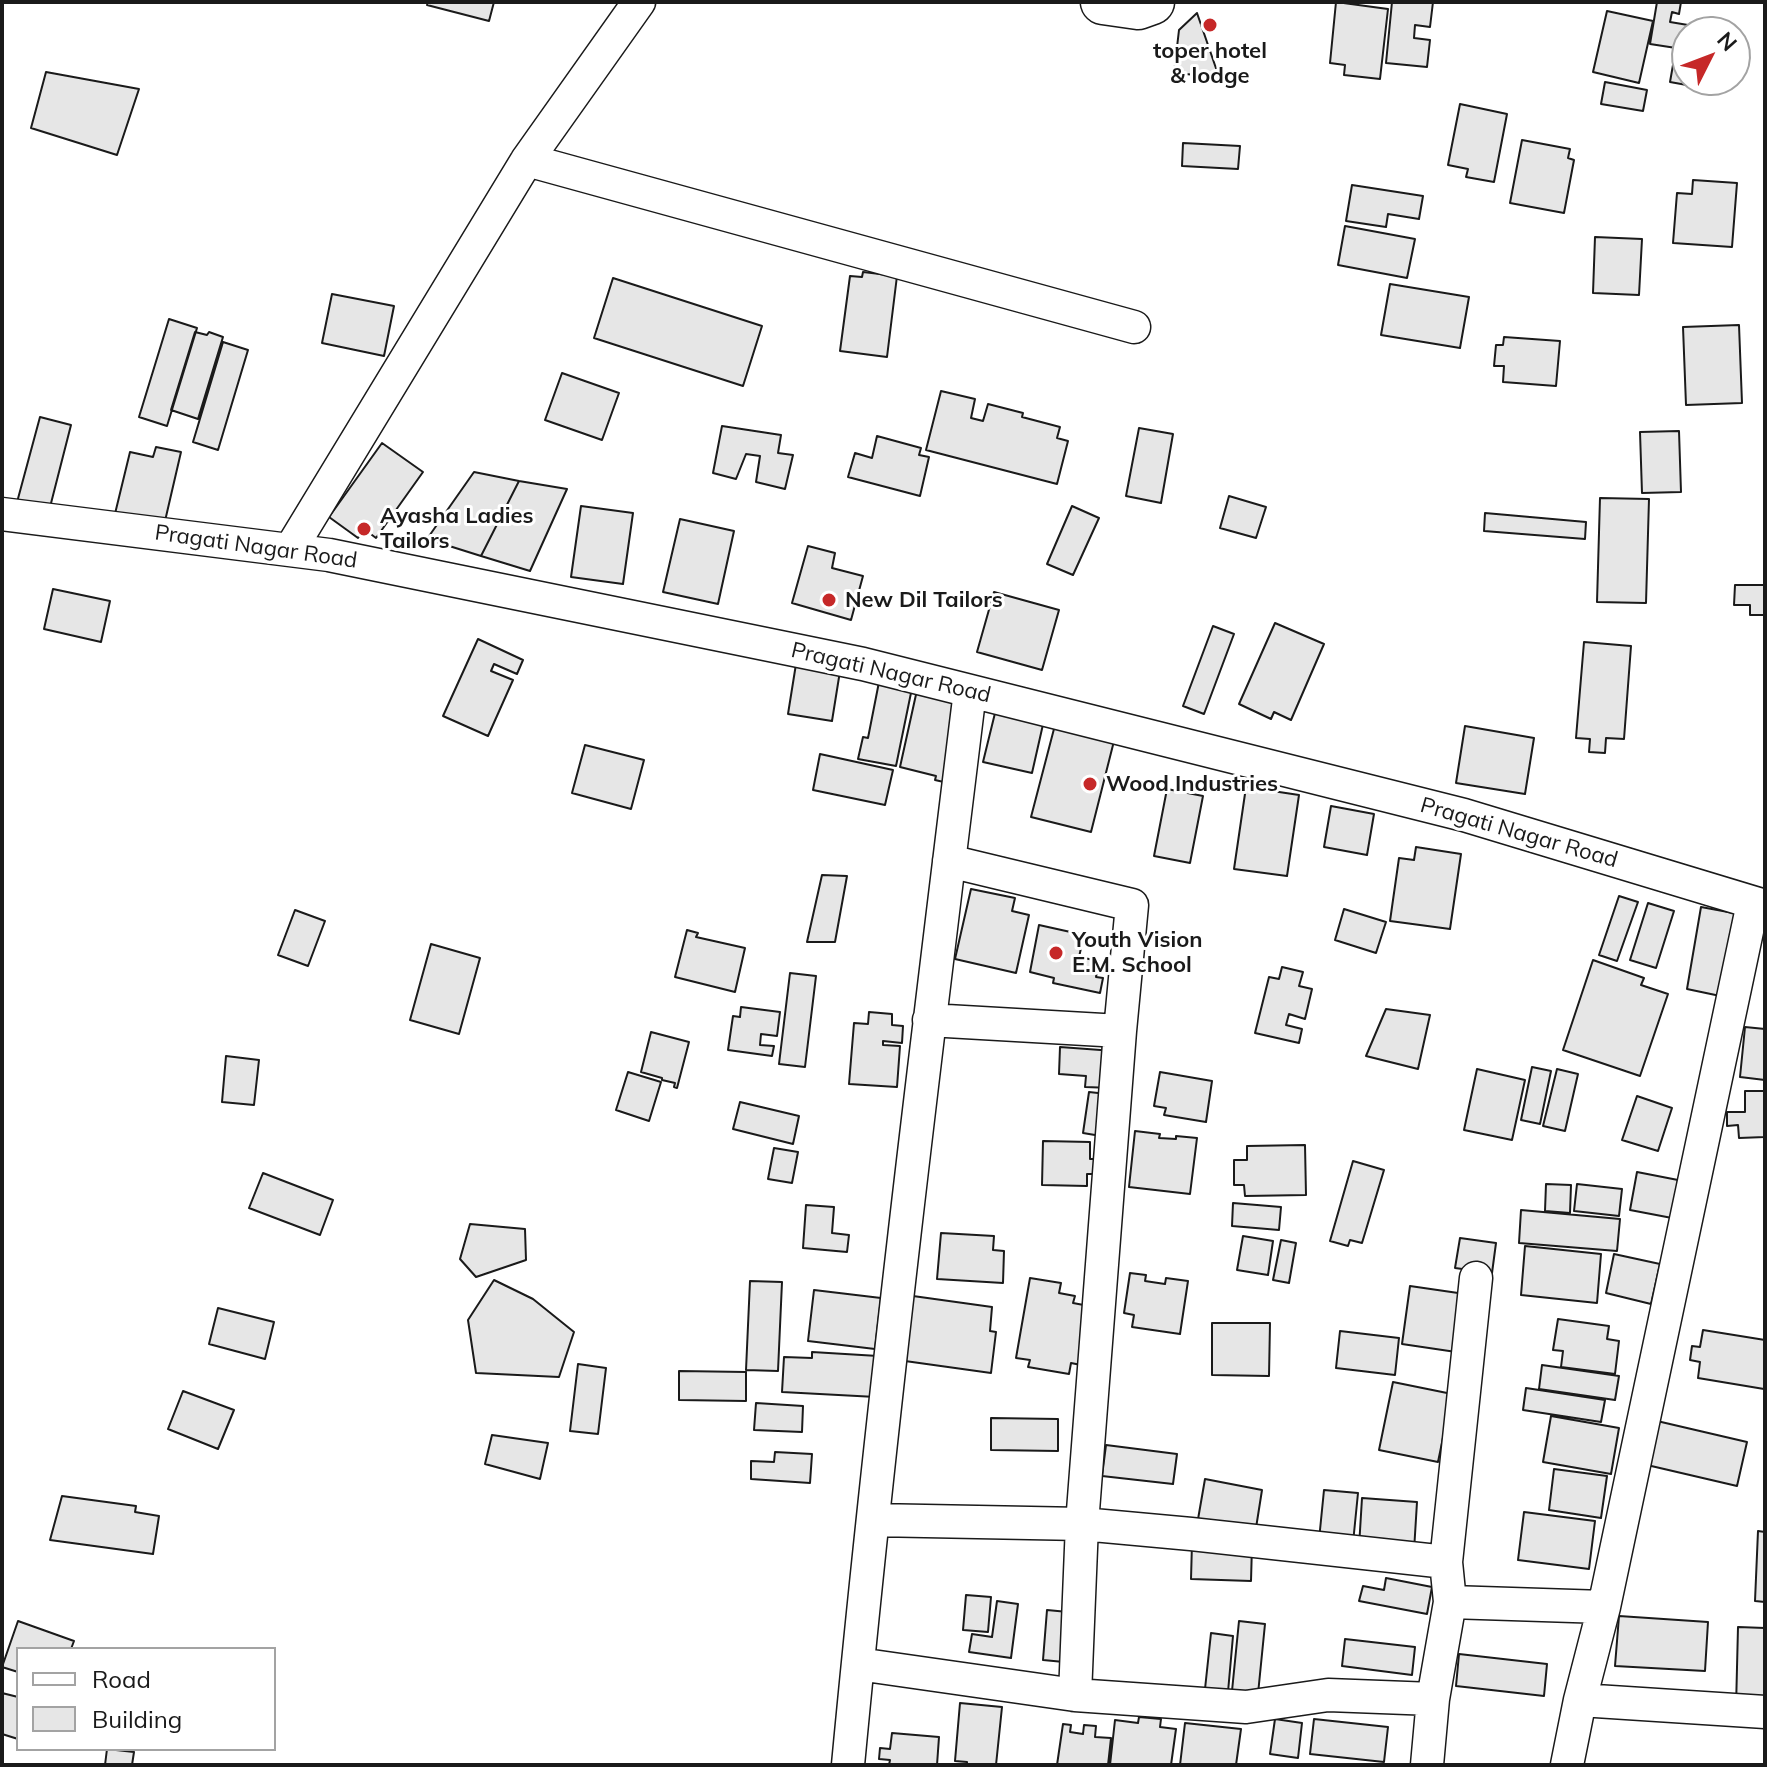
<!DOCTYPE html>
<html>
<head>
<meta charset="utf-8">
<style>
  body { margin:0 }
  #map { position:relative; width:1767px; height:1767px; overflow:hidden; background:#fff; font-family:Mulish,sans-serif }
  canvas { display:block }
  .frame { position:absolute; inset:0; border:4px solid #1a1a1a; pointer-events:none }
  .legend { position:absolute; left:16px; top:1647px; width:260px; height:104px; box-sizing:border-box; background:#fff; border:2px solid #a3a3a3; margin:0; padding:10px 14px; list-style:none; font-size:24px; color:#1a1a1a }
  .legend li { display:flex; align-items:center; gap:16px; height:40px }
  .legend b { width:40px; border:2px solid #a3a3a3 }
  .north { position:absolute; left:1671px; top:16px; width:80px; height:80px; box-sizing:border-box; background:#fff; border:2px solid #a3a3a3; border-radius:50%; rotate:48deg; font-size:22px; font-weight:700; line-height:32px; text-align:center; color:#1a1a1a }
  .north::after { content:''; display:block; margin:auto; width:28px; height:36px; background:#c62828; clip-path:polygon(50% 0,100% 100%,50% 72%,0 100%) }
</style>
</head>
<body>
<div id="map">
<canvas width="1767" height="1767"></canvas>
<div class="frame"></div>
<ul class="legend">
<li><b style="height:10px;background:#fff"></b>Road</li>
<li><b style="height:22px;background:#e6e6e6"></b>Building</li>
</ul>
<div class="north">N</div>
</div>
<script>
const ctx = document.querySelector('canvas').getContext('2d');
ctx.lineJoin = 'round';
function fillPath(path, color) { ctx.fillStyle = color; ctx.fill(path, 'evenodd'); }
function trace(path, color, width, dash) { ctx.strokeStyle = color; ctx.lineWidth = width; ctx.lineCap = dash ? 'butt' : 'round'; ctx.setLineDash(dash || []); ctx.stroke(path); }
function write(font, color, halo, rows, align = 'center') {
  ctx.font = font + ' Mulish,sans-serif'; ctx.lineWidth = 6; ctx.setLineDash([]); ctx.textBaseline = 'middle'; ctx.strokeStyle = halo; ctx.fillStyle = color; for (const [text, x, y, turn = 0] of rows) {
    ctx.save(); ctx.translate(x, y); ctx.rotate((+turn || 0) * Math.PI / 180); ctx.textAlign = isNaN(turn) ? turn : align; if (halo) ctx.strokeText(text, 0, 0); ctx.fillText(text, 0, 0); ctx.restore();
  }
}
const building = new Path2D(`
  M428,2h66l-5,19 -62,-16z
  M1336,2l52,7 -8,70 -36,-4 1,-10 -15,-2z
  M1392,2h41l-3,25 -15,-2 -1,13 16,2 -3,27 -41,-4z
  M1657,2h24l-2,12 -7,-2 -2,10 60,10h-43v48h35l-2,11 -50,-9 6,-34 -26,-4z
  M1607,11l46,10 -14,62 -46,-11z
  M1197,13l22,64 -45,-4 5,-43z
  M46,72l93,17 -22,66 -86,-27z
  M1605,82l42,8 -4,21 -42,-7z
  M1460,104l47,10 -13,68 -28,-5 2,-8 -20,-4z
  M1522,140l48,9 -2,9 6,2 -10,53 -54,-10z
  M1183,143l57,3 -2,23 -56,-3z
  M1693,180l44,3 -5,64 -59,-4 4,-50 15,1z
  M1352,185l71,11 -4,23 -31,-5 -2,13 -40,-6z
  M1345,226l70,13 -8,39 -69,-13z
  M1595,237l47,2 -3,56 -46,-2z
  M863,272l34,4 -10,81 -47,-6 10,-75 12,1z
  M613,278l149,48 -19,60 -149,-48z
  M1390,284l79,13 -9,51 -79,-13z
  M332,294l62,12 -10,50 -62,-13z
  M169,319l28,9 -30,98 -28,-9z
  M1739,325l3,78 -56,2 -3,-78z
  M195,332l12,3 2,-3 14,5 -25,82 -27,-9z
  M1504,337l56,4 -4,45 -53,-4 1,-16h-10l2,-21h7z
  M223,342l25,8 -30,100 -25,-8z
  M562,373l57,20 -17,47 -57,-20z
  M941,391l34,8 -4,19 12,3 5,-17 35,9 -1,4 38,10 -3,11 11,3 -11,43 -131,-34z
  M40,417l31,8 -23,90 -32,-9z
  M722,426l59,9 -3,18 15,2 -8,34 -29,-7 4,-26 -14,-2 -10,25 -23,-6z
  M1139,428l34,6 -12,69 -35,-7z
  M1679,431l2,61 -39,1 -2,-61z
  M877,436l44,12 -2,7 10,2 -9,39 -72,-19 7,-24 17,5z
  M382,443l41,29 -47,66 -12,-9 -6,9 -29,-21z
  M156,447l25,5 -19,82 -49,-12 17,-70 23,5z
  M474,472l45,9 -38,75 -54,-17z
  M519,481l48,8 -37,82 -49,-15z
  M1229,496l37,11 -10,31 -36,-10z
  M1600,498l49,1 -3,104 -49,-1z
  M581,506l52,7 -10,71 -52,-7z
  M1072,506l27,12 -26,57 -26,-11z
  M1485,513l101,9 -1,17 -101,-8z
  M680,519l54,12 -16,73 -55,-12z
  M808,546l27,7 -3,15 31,8 -12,44 -59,-17z
  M1735,585h30v30h-15v-10h-16z
  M53,589l57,12 -9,41 -57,-13z
  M994,592l65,18 -17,60 -65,-18z
  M1275,623l49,21 -33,76 -17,-8 -3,7 -32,-15z
  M1213,626l21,8 -30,80 -21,-8z
  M478,639l45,21 -6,14 -23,-10 -3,7 22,9 -25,56 -45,-20z
  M1584,642l47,4 -7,93 -18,-1 -1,15 -16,-1 1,-13 -14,-1z
  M796,664l44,7 -8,50 -44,-7z
  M879,682l33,6 -16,78 -38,-7 5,-22 5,1z
  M917,690l50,10 -19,83 -13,-3 1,-4 -36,-9z
  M996,709l48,11 -12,53 -49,-11z
  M1055,725l59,16 -23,91 -60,-15z
  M1465,726l69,12 -9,56 -69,-11z
  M585,745l59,15 -13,49 -59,-16z
  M820,754l73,16 -8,35 -72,-15z
  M1246,787l53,8 -12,81 -53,-7z
  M1167,789l36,7 -13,67 -36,-7z
  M1331,806l43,8 -7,41 -43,-8z
  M1416,847l45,7 -11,75 -60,-8 9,-63 15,2z
  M822,875l25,1 -12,66h-28z
  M971,889l44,9 -3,13 17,4 -13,58 -61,-14z
  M1619,896l19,6 -21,59 -18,-6z
  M1648,903l26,8 -18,57 -26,-8z
  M1701,907l38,7 -14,83 -38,-8z
  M1344,909l42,13 -10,31 -41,-13z
  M295,910l30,11 -17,45 -30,-11z
  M1039,925l45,10 -5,22 20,4 -3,16 7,1 -3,15 -47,-10 1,-5 -24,-6z
  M687,930l11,3 -2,4 49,11 -10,44 -60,-15z
  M431,944l49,14 -21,76 -49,-14z
  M1593,960l51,18 -3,7 27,9 -28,82 -77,-26z
  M1282,967l21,5 -4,14 13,3 -7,30 -16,-5 -3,11 16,4 -3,14 -44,-10 14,-56 10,2z
  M790,973l26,3 -11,91 -26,-3z
  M741,1007l39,5 -3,24 -16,-2 -1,11 14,1 -2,10 -44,-6 5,-34 7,1z
  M1386,1009l44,6 -12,54 -52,-13z
  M869,1012l23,2v11l11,1 -1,17 -19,-2v4l17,1 -3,41 -48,-3 5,-61 14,1z
  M1745,1027l20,2v51l-25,-3z
  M651,1032l38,10 -12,46 -3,-1 1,-4 -13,-3v-2l-21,-6z
  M1060,1047l54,4 -2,37 -27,-1 1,-11 -27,-2z
  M226,1056l33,4 -5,45 -32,-3z
  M1532,1067l19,4 -11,53 -19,-4z
  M1477,1069l48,11 -13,60 -48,-10z
  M1557,1069l21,5 -13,57 -22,-5z
  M628,1072l33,10 -12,39 -33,-11z
  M1160,1072l52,9 -6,41 -42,-7 2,-7 -12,-2z
  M1745,1091h20v46l-26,1 -1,-13 -11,1v-14h18z
  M1089,1092l18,2 -6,42 -18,-3z
  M1637,1096l35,12 -14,43 -36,-11z
  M740,1102l59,14 -6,28 -60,-15z
  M1135,1131l25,3 -1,4 17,1v-3l21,2 -7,56 -61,-7z
  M1043,1141l47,1v17h10v15h-13v12l-45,-1z
  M1305,1145l1,50 -61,1 -1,-11h-10v-25h13v-14z
  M774,1148l24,4 -6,31 -24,-4z
  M1353,1161l31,9 -22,73 -12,-3 -2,6 -18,-5z
  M1637,1172l41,8 -6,38 -42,-8z
  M263,1173l70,27 -13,35 -71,-27z
  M1546,1184l25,1 -1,28 -25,-2z
  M1577,1184l45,5 -3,27 -45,-5z
  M1233,1203l48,4 -2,23 -47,-4z
  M806,1205l28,2 -2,26 17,2 -2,17 -44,-4z
  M1521,1210l99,9 -3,32 -98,-8z
  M470,1224l55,5 1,31 -50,17 -16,-18z
  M941,1233l53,3 -1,14 11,1 -1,32 -66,-4z
  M1243,1236l30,5 -5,34 -31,-5z
  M1460,1238l36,5 -4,30 -37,-5z
  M1281,1240l15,3 -7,40 -16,-3z
  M1525,1246l76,8 -4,49 -76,-8z
  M1614,1254l46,10 -9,40 -45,-11z
  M1130,1273l16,2 -1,6 20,3 1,-6 22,3 -8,53 -48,-7 2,-12 -10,-2z
  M1030,1278l31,5 -2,10 16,3 -2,7 16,3 -3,60 -15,-3 -2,11 -41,-7 2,-7 -14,-2z
  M494,1280l39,19 41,33 -15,45 -83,-4 -8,-53z
  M750,1281l32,1 -4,89 -32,-1z
  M1410,1286l55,8 -9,58 -54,-8z
  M814,1290l67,8 -6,51 -67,-8z
  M913,1296l79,11 -2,24 6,1 -5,41 -86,-12z
  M218,1308l56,14 -9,37 -56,-15z
  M1558,1319l51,7 -2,13 12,2 -4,33 -54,-7 2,-16 -10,-1z
  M1212,1323h58l-1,53 -57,-1z
  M1703,1330l62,10 -1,49 -66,-11 2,-16 -10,-2 2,-14 8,1z
  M1340,1331l59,7 -4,37 -59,-7z
  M812,1352l66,4 -2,41 -94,-5 2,-35 28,1z
  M578,1364l28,4 -8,66 -28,-3z
  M1542,1365l77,11 -4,24 -76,-11z
  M679,1371l67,1v29l-67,-1z
  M1393,1382l59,12 -14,68 -59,-12z
  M1526,1388l79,12 -4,22 -78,-12z
  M183,1391l51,19 -16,39 -50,-20z
  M756,1403l47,3 -1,26 -48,-2z
  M1551,1416l68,12 -8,46 -68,-12z
  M991,1418l67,1v32l-67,-1z
  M1657,1421l90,21 -10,44 -90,-21z
  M492,1435l56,8 -8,36 -55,-15z
  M1106,1445l71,9 -4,30 -71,-8z
  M775,1452l37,2 -2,29 -59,-4v-18l23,1z
  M1554,1469l53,7 -6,42 -52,-8z
  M1205,1479l57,11 -6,38 -59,-3z
  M1324,1490l34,3 -5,50 -34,-3z
  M62,1496l74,10 -1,6 24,4 -6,38 -103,-14z
  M1362,1498l55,4 -3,49 -55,-4z
  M1524,1512l71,9 -6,48 -71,-9z
  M1758,1531l7,1v70l-10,-1z
  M1192,1543l60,2 -1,36 -60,-2z
  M1386,1578l46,9 -5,27 -68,-13 4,-15 21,4z
  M966,1595l25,2 -3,35 -25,-2z
  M997,1601l21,3 -7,54 -42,-6 3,-18 20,3z
  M1047,1610l21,2 -4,50 -21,-2z
  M1619,1616l89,6 -3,49 -90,-5z
  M18,1621l56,20 -3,8h-53v23l-16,-5z
  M1239,1621l26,3 -7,70 -26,-3z
  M1738,1627l27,1v81l-29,-1z
  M1211,1633l22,3 -5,56 -23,-3z
  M1345,1639l70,8 -3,28 -70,-9z
  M1459,1654l88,10 -3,32 -88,-10z
  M2,1693l16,4v42l-16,-5z
  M960,1703l42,4 -6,58h-29v-3l-12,-1z
  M1139,1717l22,2 -1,8 16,2 -5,36h-61l5,-45 23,3z
  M1275,1719l27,4 -4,35 -28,-4z
  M1314,1719l74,8 -4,35 -74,-8z
  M1185,1723l56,6 -5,36h-56z
  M1063,1724l8,1 -1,7 13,2 1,-9 12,1 -1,11 16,1 -3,27h-51z
  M892,1733l47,4 -2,28h-48l1,-5 -11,-1 1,-11 10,1z
  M107,1749l27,3 -2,13h-27z`);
fillPath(building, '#e6e6e6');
trace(building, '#1a1a1a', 2);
const street = new Path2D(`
  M527,160l607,167
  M2,514l327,41 534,109 601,151 301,91
  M290,550l237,-390 112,-158
  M949,861l183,44 -12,126 -38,493 -7,171
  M929,1020l191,11
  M873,1520l209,4 109,10 255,28 4,40
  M1446,1562l30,-284
  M858,1664l217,31 171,12 82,-12 105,4
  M1580,1700l185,12
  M848,1765c34,-359 78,-716 122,-1074
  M1427,1765l6,-66 17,-97 154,5
  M1567,1765l13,-65 24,-93 149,-704`);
const secondary = new Path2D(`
  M1103,2l35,5 14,-5`);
trace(street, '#1a1a1a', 35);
trace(secondary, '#1a1a1a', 47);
trace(street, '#fff', 32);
trace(secondary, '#fff', 44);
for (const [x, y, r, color] of [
  [1210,25,8,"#c62828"],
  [364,529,8,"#c62828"],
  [829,600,8,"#c62828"],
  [1090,784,8,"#c62828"],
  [1056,953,8,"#c62828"]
]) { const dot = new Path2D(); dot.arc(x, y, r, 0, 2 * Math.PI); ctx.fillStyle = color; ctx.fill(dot); trace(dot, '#fff', 3); }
write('bold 22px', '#1a1a1a', '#fff', [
  ["toper hotel",1210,51,"center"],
  ["& lodge",1210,76,"center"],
  ["Ayasha Ladies",380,516],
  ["Tailors",380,541],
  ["New Dil Tailors",845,600],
  ["Wood Industries",1106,784],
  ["Youth Vision",1072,940],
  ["E.M. School",1072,965]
], 'left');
write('22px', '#1a1a1a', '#fff', [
  ["Pragati Nagar Road",256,547,8],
  ["Pragati Nagar Road",891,673,13],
  ["Pragati Nagar Road",1519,833,16]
]);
</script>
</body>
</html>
